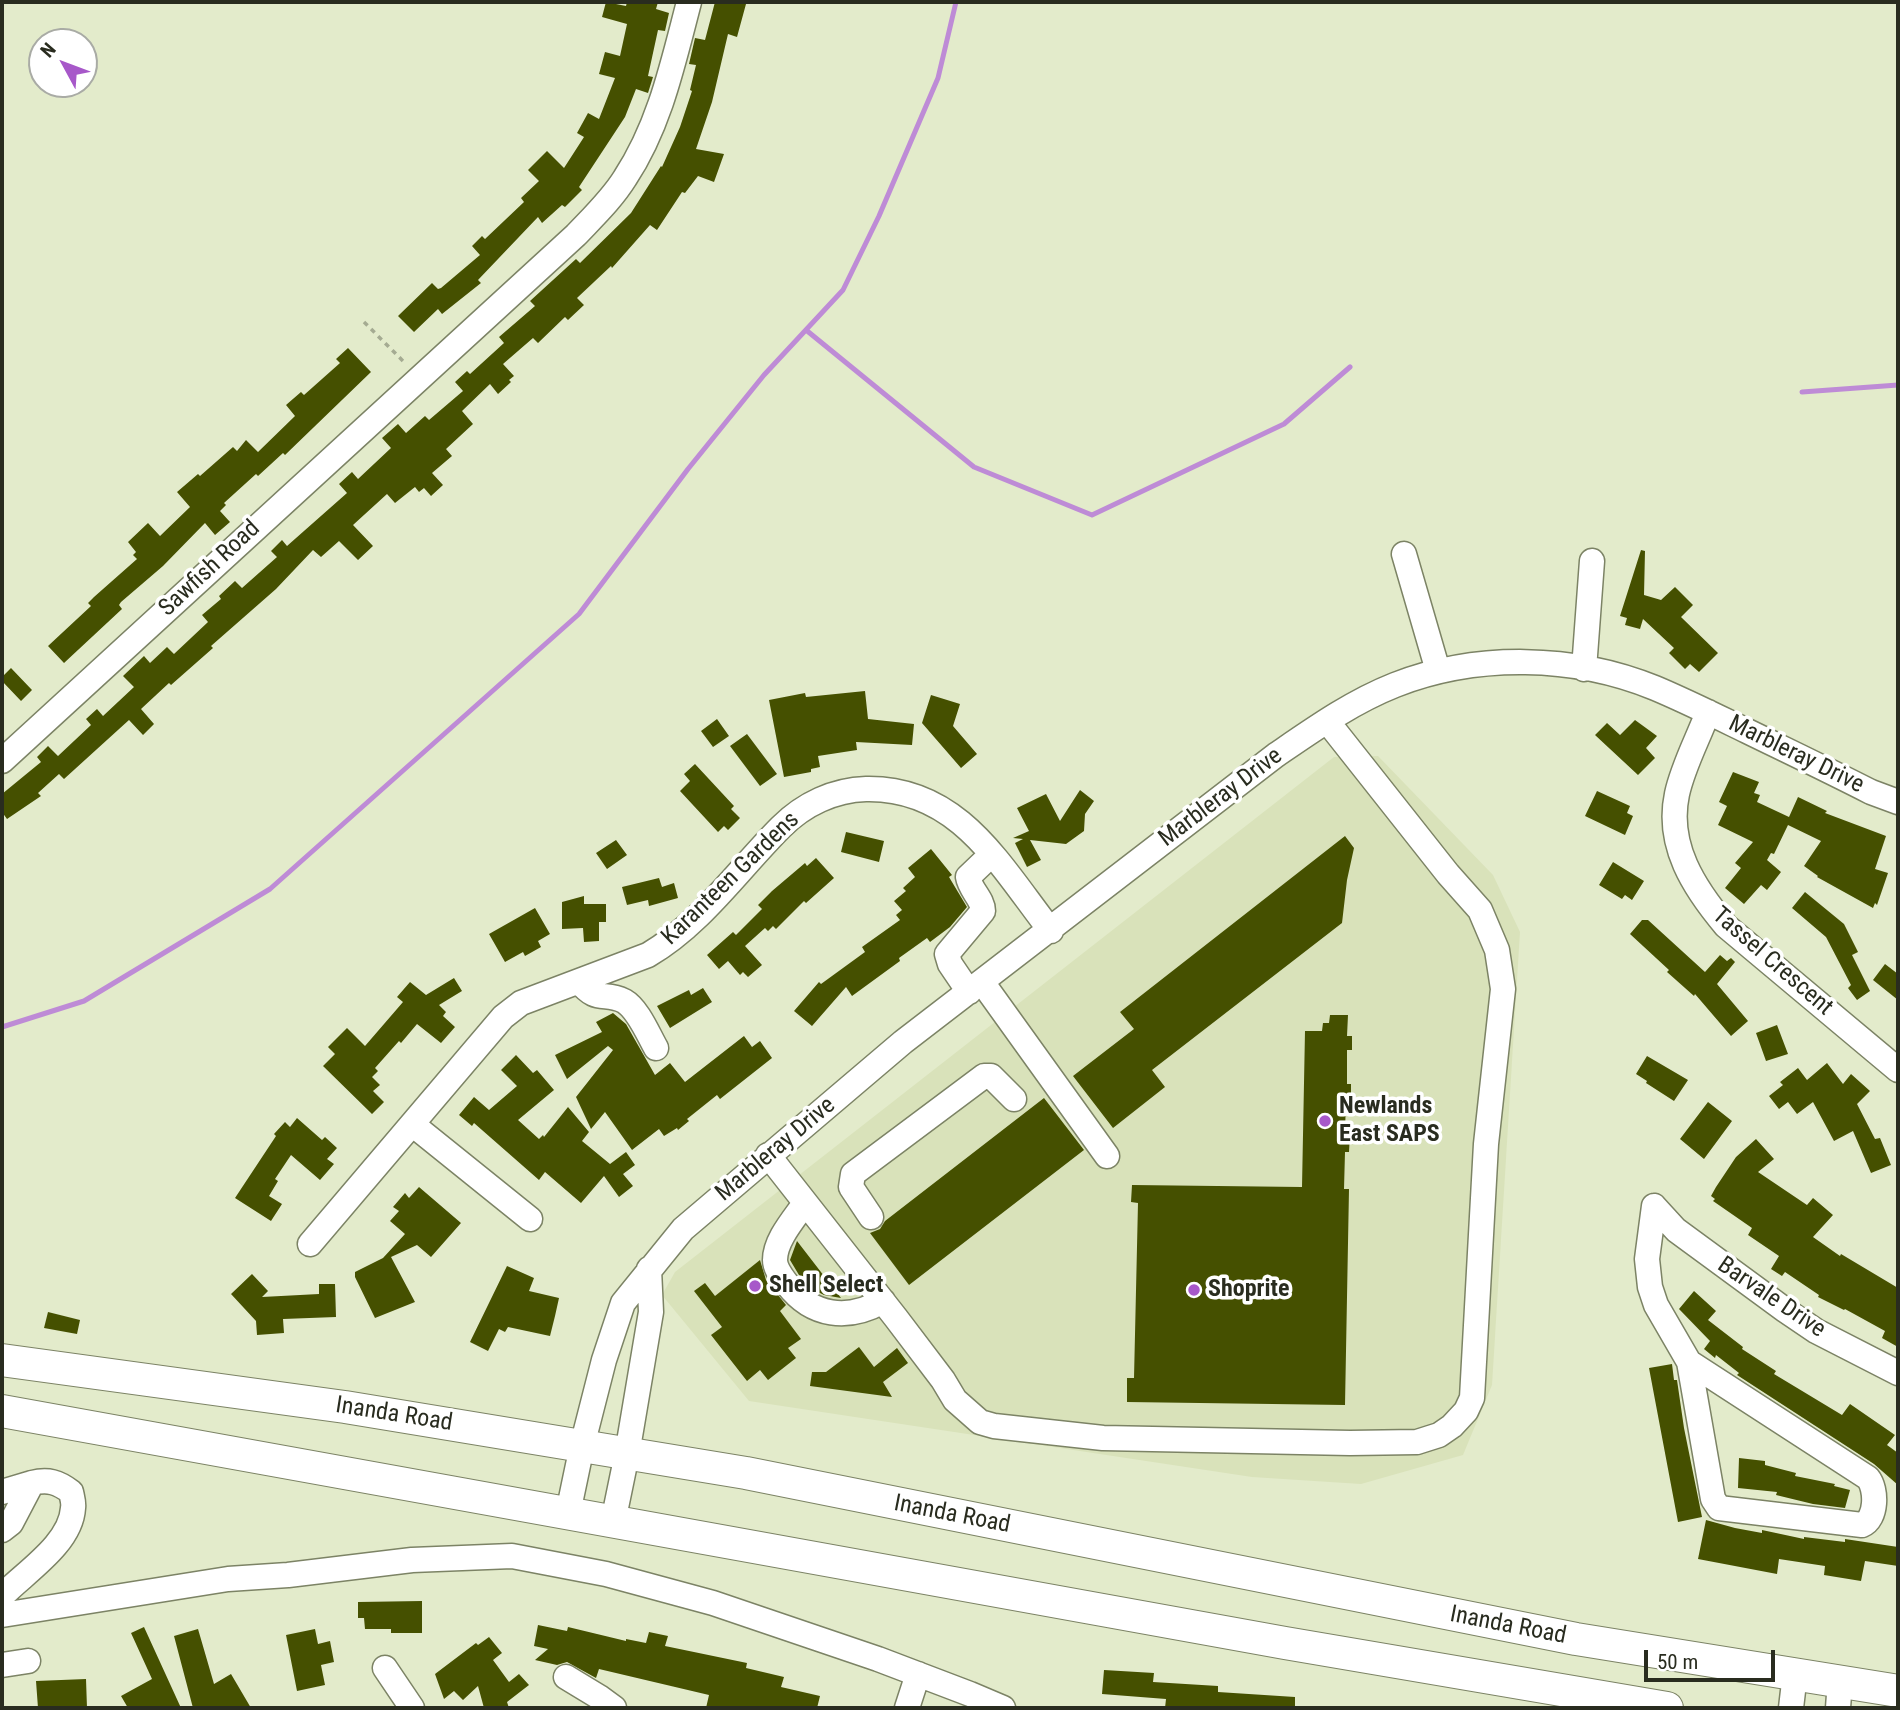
<!DOCTYPE html>
<html>
<head>
<meta charset="utf-8">
<style>
  body { margin:0 }
  #map { position:relative; width:1900px; height:1710px; overflow:hidden; background:#e3ebcb; font-family:"Roboto Condensed",sans-serif }
  canvas { display:block }
  .frame { position:absolute; inset:0; border:4px solid #292c1f; pointer-events:none }
  .north { position:absolute; left:28px; top:28px; width:70px; height:70px; box-sizing:border-box; background:#fff; border:2px solid #a9aba5; border-radius:50%; rotate:311deg; font-size:19px; font-weight:700; line-height:28px; text-align:center; color:#292c1f }
  .north::after { content:''; display:block; margin:auto; width:24px; height:32px; background:#a758c9; clip-path:polygon(50% 0,100% 100%,50% 72%,0 100%) }
  .scale { position:absolute; left:1644px; top:1650px; width:131px; height:32px; box-sizing:border-box; border:4px solid #292c1f; border-top:0; padding-left:9px; font-size:21px; line-height:24px; white-space:nowrap; color:#292c1f; -webkit-text-stroke:5px #fff; paint-order:stroke }
</style>
</head>
<body>
<div id="map">
<canvas width="1900" height="1710"></canvas>
<div class="frame"></div>
<div class="north">N</div>
<div class="scale">50 m</div>
</div>
<script>
const ctx = document.querySelector('canvas').getContext('2d');
ctx.lineJoin = 'round';
function fillPath(path, color) { ctx.fillStyle = color; ctx.fill(path, 'evenodd'); }
function trace(path, color, width, dash) { ctx.strokeStyle = color; ctx.lineWidth = width; ctx.lineCap = dash ? 'butt' : 'round'; ctx.setLineDash(dash || []); ctx.stroke(path); }
function write(font, color, halo, rows, align = 'center') {
  ctx.font = font + ' "Roboto Condensed",sans-serif'; ctx.lineWidth = 7; ctx.setLineDash([]); ctx.textBaseline = 'middle'; ctx.strokeStyle = halo; ctx.fillStyle = color; for (const [text, x, y, turn = 0] of rows) {
    ctx.save(); ctx.translate(x, y); ctx.rotate((+turn || 0) * Math.PI / 180); ctx.textAlign = isNaN(turn) ? turn : align; if (halo) ctx.strokeText(text, 0, 0); ctx.fillText(text, 0, 0); ctx.restore();
  }
}
fillPath(new Path2D(`
  M1378,756l115,119 27,57 -28,453 -29,70 -102,29 -109,-7 -503,-76 -87,-106 13,-23 659,-515z`), '#d9e2ba');
trace(new Path2D(`
  M806,330l168,137 118,48 192,-91 66,-57
  M1802,392l96,-7
  M2,1027l82,-26 186,-112 309,-275 109,-145 76,-94 79,-85 36,-74 59,-138 18,-76`), '#be8bd6', 5);
fillPath(new Path2D(`
  M606,2l20,4 1,-4h31l-2,7 13,4 -4,18 -7,-1 -10,46 5,1 -5,16 -12,-4 -11,28 -46,70 3,3 -17,17 -3,-2 -20,18 -4,-6 -60,63 3,3 -39,31 -4,-5 -24,23 -16,-16 34,-33 6,6 3,-1 39,-33 -8,-9 10,-10 3,3 39,-37 -3,-4 18,-17 -11,-11 19,-19 17,17 20,-31 -7,-4 11,-20 11,6 16,-41 -16,-4 6,-22 15,4 7,-32 -25,-7z
  M715,2l31,2 -9,33 -9,-3 -16,68 -16,47 28,5 -10,28 -16,-6 -13,17 -3,-1 -25,38 -7,-5 -38,43 -1,-2 -34,32 7,7 -16,15 -3,-3 -27,26 -5,-5 -30,26 11,12 -5,4 2,2 -13,12 -8,-10 -28,27 11,13 -27,25 6,7 -20,17 11,12 -12,11 -7,-8 -5,4 -4,-5 -20,16 -8,-9 -34,31 20,21 -15,14 -19,-19 -18,16 -8,-7 -37,39 -65,57 2,2 -42,37 -2,-2 -28,26 13,15 -11,11 -14,-15 -65,59 -5,-5 -21,19 3,3 -34,23 -5,-7v-18l39,-32 -4,-5 11,-11 10,10 33,-31 -5,-6 11,-10 6,7 31,-29 -11,-11 21,-20 6,7 17,-16 7,7 34,-32 -6,-7 19,-16 -2,-3 16,-15 7,7 35,-31 -6,-6 11,-11 5,6 60,-53 -8,-9 13,-12 6,7 33,-31 -9,-10 16,-14 8,9 19,-17 4,4 34,-29 -8,-9 12,-11 3,3 34,-31 -5,-6 36,-31 -5,-5 46,-42 4,4 51,-50 30,-47 1,1 18,-40 12,-36 -2,-1 6,-25 -7,-1 6,-26 10,2z
  M348,348l23,24 -86,83 -2,-2 -25,23 -2,-2 -32,29 2,2 -6,6 10,11 -15,13 -10,-12 -42,43 -42,36 -2,3 3,4 -58,54 -16,-17 43,-40 -3,-3 6,-6 43,-38 -4,-4 3,-3 -8,-10 20,-19 12,13 30,-29 -13,-15 21,-18 2,2 33,-29 4,4 9,-11 12,12 37,-36 -9,-11 15,-13 3,3 36,-32 -4,-4z
  M1641,550l4,1 -1,44 17,5 14,-13 18,18 -12,12 37,36 -19,19 -9,-8 -5,5 -16,-16 5,-5 -31,-29 -3,10 -15,-4 2,-7 -7,-2z
  M11,668l21,22 -11,11 -19,-20v-4z
  M865,691l3,28 46,5 -2,21 -56,-3 1,8 -39,6 2,11 -9,2v3l-27,5 -15,-77 36,-7 1,4z
  M931,695l29,9 -7,22 24,28 -16,14 -39,-45z
  M717,719l12,17 -16,11 -12,-16z
  M1635,720l22,16 -11,12 9,10 -17,17 -43,-40 12,-12 13,12z
  M747,734l30,40 -17,12 -30,-40z
  M695,764l39,42 -3,3 9,9 -12,12 -4,-4 -6,6 -38,-41 10,-10 -6,-7z
  M1733,772l26,10 -5,11 6,2 -3,7 32,15 9,-20 29,14 -2,2 61,23 -11,33 13,4 -11,32 -2,-2 -2,5 -56,-31 1,-1 -14,-10 17,-25 -33,-16 -14,29 -3,-1 -4,7 14,12 -14,18 -6,-5 -17,19 -19,-16 16,-20 -6,-5 18,-21 -35,-17 9,-19 -8,-4z
  M1080,790l14,11 -9,13 -1,17 -18,13 -36,-4 11,20 -14,7 -12,-24 8,-4 -10,-1 16,-7 -12,-23 29,-14 14,27z
  M1597,791l33,15 -3,7 6,3 -8,19 -40,-19z
  M846,832l38,9 -5,21 -38,-10z
  M1345,836l9,12 -7,32 -5,43 -190,147 13,17 -52,41 -40,-52 61,-47 -14,-17z
  M616,840l11,15 -20,14 -11,-16z
  M931,849l21,26 -3,2 18,30 -17,20 -20,15 -3,-4 -28,20 1,3 -48,35 -6,-9 -34,39 -18,-15 25,-29 2,2 44,-32 -3,-5 38,-27 -4,-5 6,-5 -8,-9 12,-10 -3,-3 12,-11 -7,-9z
  M816,858l18,20 -28,25 -2,-2 -28,28 -3,-3 -5,5 -3,-3 -20,18 17,19 -14,12 -5,-5 -3,3 -12,-14 -9,8 -12,-14 26,-23 3,3 26,-26 -4,-4 14,-14 33,-28 2,3z
  M1613,862l31,19 -12,19 -7,-5 -3,4 -23,-14z
  M659,878l3,9 12,-4 4,15 -29,8 -1,-6 -21,5 -5,-18z
  M1805,892l39,32 14,28 -6,3 18,36 -13,9 -9,-12 3,-3 -25,-48 -34,-29z
  M584,896v8h22v18h-7v19l-15,1 -1,-14 -21,1v-27z
  M535,908l15,26 -12,7 3,6 -16,9 -2,-4 -18,10 -16,-28z
  M1642,920h6l57,52 15,-17 7,6 4,-3 4,4 -18,22 31,37 -17,15 -36,-42 -1,2 -27,-24 2,-2 -39,-36z
  M1885,964l13,10v26l-25,-20z
  M454,978l8,13 -23,14 7,7 -3,4 12,11 -14,16 -24,-19 -16,19 -2,-2 -24,27 3,3 -6,6 8,8 -7,6 11,11 -12,12 -49,-48 12,-12 -7,-7 19,-19 18,18 38,-44 -6,-5 13,-15 16,13z
  M703,988l9,14 -42,26 -13,-22 32,-16 2,5z
  M613,1013l13,11 29,51 15,-12 15,19 59,-46 8,11 8,-6 12,17 -52,41 -3,-4 -30,24 2,2 -11,9 -1,-2 -13,8 -5,-7 -27,21 -27,-38 -14,17 -15,-32 37,-47 -5,-4 -41,33 -12,-24 47,-23 -6,-10z
  M1330,1015h18l-1,21h5v14h-5v34h4v13h-5l-1,37h5l-1,18h-4l-1,37h5l-4,216 -218,-3v-24h7l4,-175 -7,-1 1,-17 170,2 3,-156h17l1,-8h6z
  M1777,1025l11,29 -22,7 -10,-28z
  M516,1055l17,18 4,-3 17,20 -36,30 21,19 4,-4 1,2 24,-30 21,25 -7,9 28,23 16,-12 9,13 -12,9 10,12 -14,11 -15,-21 -23,27 -36,-31 -6,8 -65,-57 -2,3 -13,-11 15,-18 15,13 28,-24 -16,-16z
  M1647,1056l41,24 -14,21 -28,-18 1,-2 -11,-7z
  M1827,1063l16,21 8,-10 19,17 -13,13 18,35 5,-1 11,27 -20,8 -18,-42 -19,10 -21,-39 -16,12 -9,-12 -9,7 -10,-13 14,-11 -3,-3 18,-14 9,12z
  M1044,1098l40,52 -175,135 -39,-52 10,-4 5,-8z
  M1708,1102l24,19 -28,38 -24,-20z
  M297,1118l25,22 3,-3 12,11 -10,11 7,5 -14,16 -29,-25 -16,24 3,2 -9,15 13,8 -11,17 -36,-23 41,-62 -2,-2 11,-12 5,5z
  M1756,1139l18,20 -16,13 49,33 6,-7 20,17 -20,22 27,19 1,-2 57,34v59l-16,-9 3,-7 -40,-22 -1,1 -26,-13 1,-2 -34,-23 -3,4 -11,-7 8,-13 -31,-21 4,-7 -39,-27 2,-2 -4,-3 5,-9 20,-30z
  M419,1187l42,36 -30,34 -14,-12 -26,12 24,45 -40,16 -20,-41v-5l28,-14 22,-24 -15,-13 9,-10 -6,-4 12,-14 4,5z
  M797,1241l44,57 -17,-3 -8,-4 -17,-16 -9,-15z
  M760,1260l6,20 20,25 -6,6 21,28 -13,9 8,10 -28,22 -8,-10 -13,11 -36,-46 11,-8 -28,-36 11,-8 10,13z
  M507,1266l27,12 -5,13 30,7 -4,18 -5,20 -42,-9 -3,5 -6,-3 -11,22 -18,-9z
  M252,1274l16,17 -6,6 57,-3v-10h16l1,33 -53,2 1,14 -27,2 -1,-14 -25,-27z
  M1694,1291l22,20 -8,9 35,27 -1,2 34,22 -2,3 68,41 8,-11 45,31 -8,10 11,8v32l-24,-21 -137,-89 2,-2 -23,-18 -1,3 -11,-9 6,-8 -31,-32z
  M48,1312l32,8 -3,14 -33,-6z
  M859,1347l15,20 23,-19 11,15 -25,19 9,15 -82,-11 2,-14h14z
  M1672,1364l2,16h3l7,48 18,89 -24,5 -29,-154z
  M1739,1458l26,3v4l31,8 -1,3 40,8 -1,2 16,4 -5,18 -32,-4 -37,-9 1,-3 -39,-4z
  M1706,1520l29,8 27,5v-3l42,9v-2l41,5v-3l53,8v19l-33,-5 -4,20 -37,-6 1,-9 -46,-7 -2,15 -79,-15z
  M422,1601v32h-31v-4h-26l-1,-11h-6v-16z
  M538,1625l29,6 1,-4 58,14v-2l20,4 3,-11 19,4 -3,10 82,17 -1,5 38,9 -3,10 39,9 -3,12h-111l3,-13 -110,-26 -3,9 -29,-16 -10,3 -22,-5 13,-11 -14,-3z
  M144,1627l37,81h-53l-7,-12 31,-17 -21,-46z
  M198,1629l16,55 17,-10 20,34h-58l-19,-72z
  M315,1629l3,15 12,-3 4,21 -13,3 4,20 -28,6 -11,-56z
  M489,1637l13,16 -9,7 16,22 10,-8 10,11 -22,17 2,6h-25l-6,-22 -15,14 -9,-9 -10,8 -9,-25 41,-31 2,2z
  M1104,1670l50,3 -1,9 65,4v6l77,5v11h-130l1,-9 -64,-5z
  M86,1679l1,29h-49l-2,-27z`), '#455000');
const minor = new Path2D(`
  M1404,554l34,117
  M1584,669l8,-108
  M1708,712c-10,27 -25,54 -31,82 -11,51 17,94 49,132l172,144
  M2,761l574,-526c17,-18 36,-36 49,-57 35,-53 48,-115 64,-176
  M579,981c18,23 25,10 45,20 14,8 24,33 32,47
  M982,982l125,174
  M969,992l-19,-28 -3,-10 36,-43c0,-12 -13,-21 -15,-34l23,-22
  M412,1124l118,95
  M768,1155l128,163 47,62 12,20 25,22 14,4 109,12 247,5 67,-1 22,-7 13,-9 14,-15 6,-13 14,-254 17,-155 -6,-39 -17,-40 -32,-36 -121,-153
  M805,1203c-11,16 -30,37 -30,57 0,9 7,17 12,24 25,33 61,37 96,17
  M1654,1206l-7,53 3,28 6,18 33,57 179,116c9,11 9,41 -6,47l-143,-17 -6,-9 -24,-137
  M1654,1206l22,24 109,80 31,21 82,42
  M871,1217l-20,-30 2,-13 131,-98h7l23,23
  M310,1244l193,-227 18,-14 127,-48c53,-31 90,-85 133,-128 23,-23 53,-37 85,-38 93,-2 134,77 185,142
  M2,1492l30,-9 -21,40 -9,7
  M568,1513l14,-67 22,-86 19,-57 60,-74 220,-187 373,-287c38,-26 76,-53 119,-70 82,-32 179,-30 260,3 31,13 61,28 92,43 41,20 83,40 124,61l27,10
  M613,1522l14,-68 24,-142 -2,-43
  M2,1596c22,-23 69,-52 71,-88 1,-5 -1,-11 -2,-16 -13,-10 -23,-13 -39,-9
  M2,1615l226,-36 60,-4 124,-15 100,-4 94,18 107,29 165,56 92,35 33,14
  M2,1665l26,-4
  M385,1668l27,40
  M566,1677l33,20 15,11
  M907,1708l11,-34
  M1791,1708l4,-34
  M1838,1708l2,-27`);
const major = new Path2D(`
  M2,1360l343,47 401,66 830,166 322,52
  M2,1411l1283,232 382,65`);
trace(minor, '#7c8365', 27);
trace(major, '#7c8365', 34);
trace(new Path2D(`
  M364,322l41,41`), '#a5ab92', 3.5, [5, 5]);
trace(minor, '#fff', 24);
trace(major, '#fff', 32);
for (const [x, y, r, color] of [
  [1325,1121,7,"#a758c9"],
  [755,1286,7,"#a758c9"],
  [1194,1290,7,"#a758c9"]
]) { const dot = new Path2D(); dot.arc(x, y, r, 0, 2 * Math.PI); ctx.fillStyle = color; ctx.fill(dot); trace(dot, '#fff', 2.5); }
write('24px', '#292c1f', '#fff', [
  ["Sawfish Road",210,569,-43],
  ["Marbleray Drive",1796,755,26],
  ["Marbleray Drive",1221,798,-37],
  ["Karanteen Gardens",731,879,-44],
  ["Tassel Crescent",1772,962,41],
  ["Marbleray Drive",776,1150,-40],
  ["Barvale Drive",1771,1298,34],
  ["Inanda Road",394,1415,9],
  ["Inanda Road",952,1515,11],
  ["Inanda Road",1508,1626,11]
]);
write('bold 24px', '#292c1f', '#fff', [
  ["Newlands",1339,1107],
  ["East SAPS",1339,1135],
  ["Shell Select",769,1286],
  ["Shoprite",1208,1290]
], 'left');
</script>
</body>
</html>
